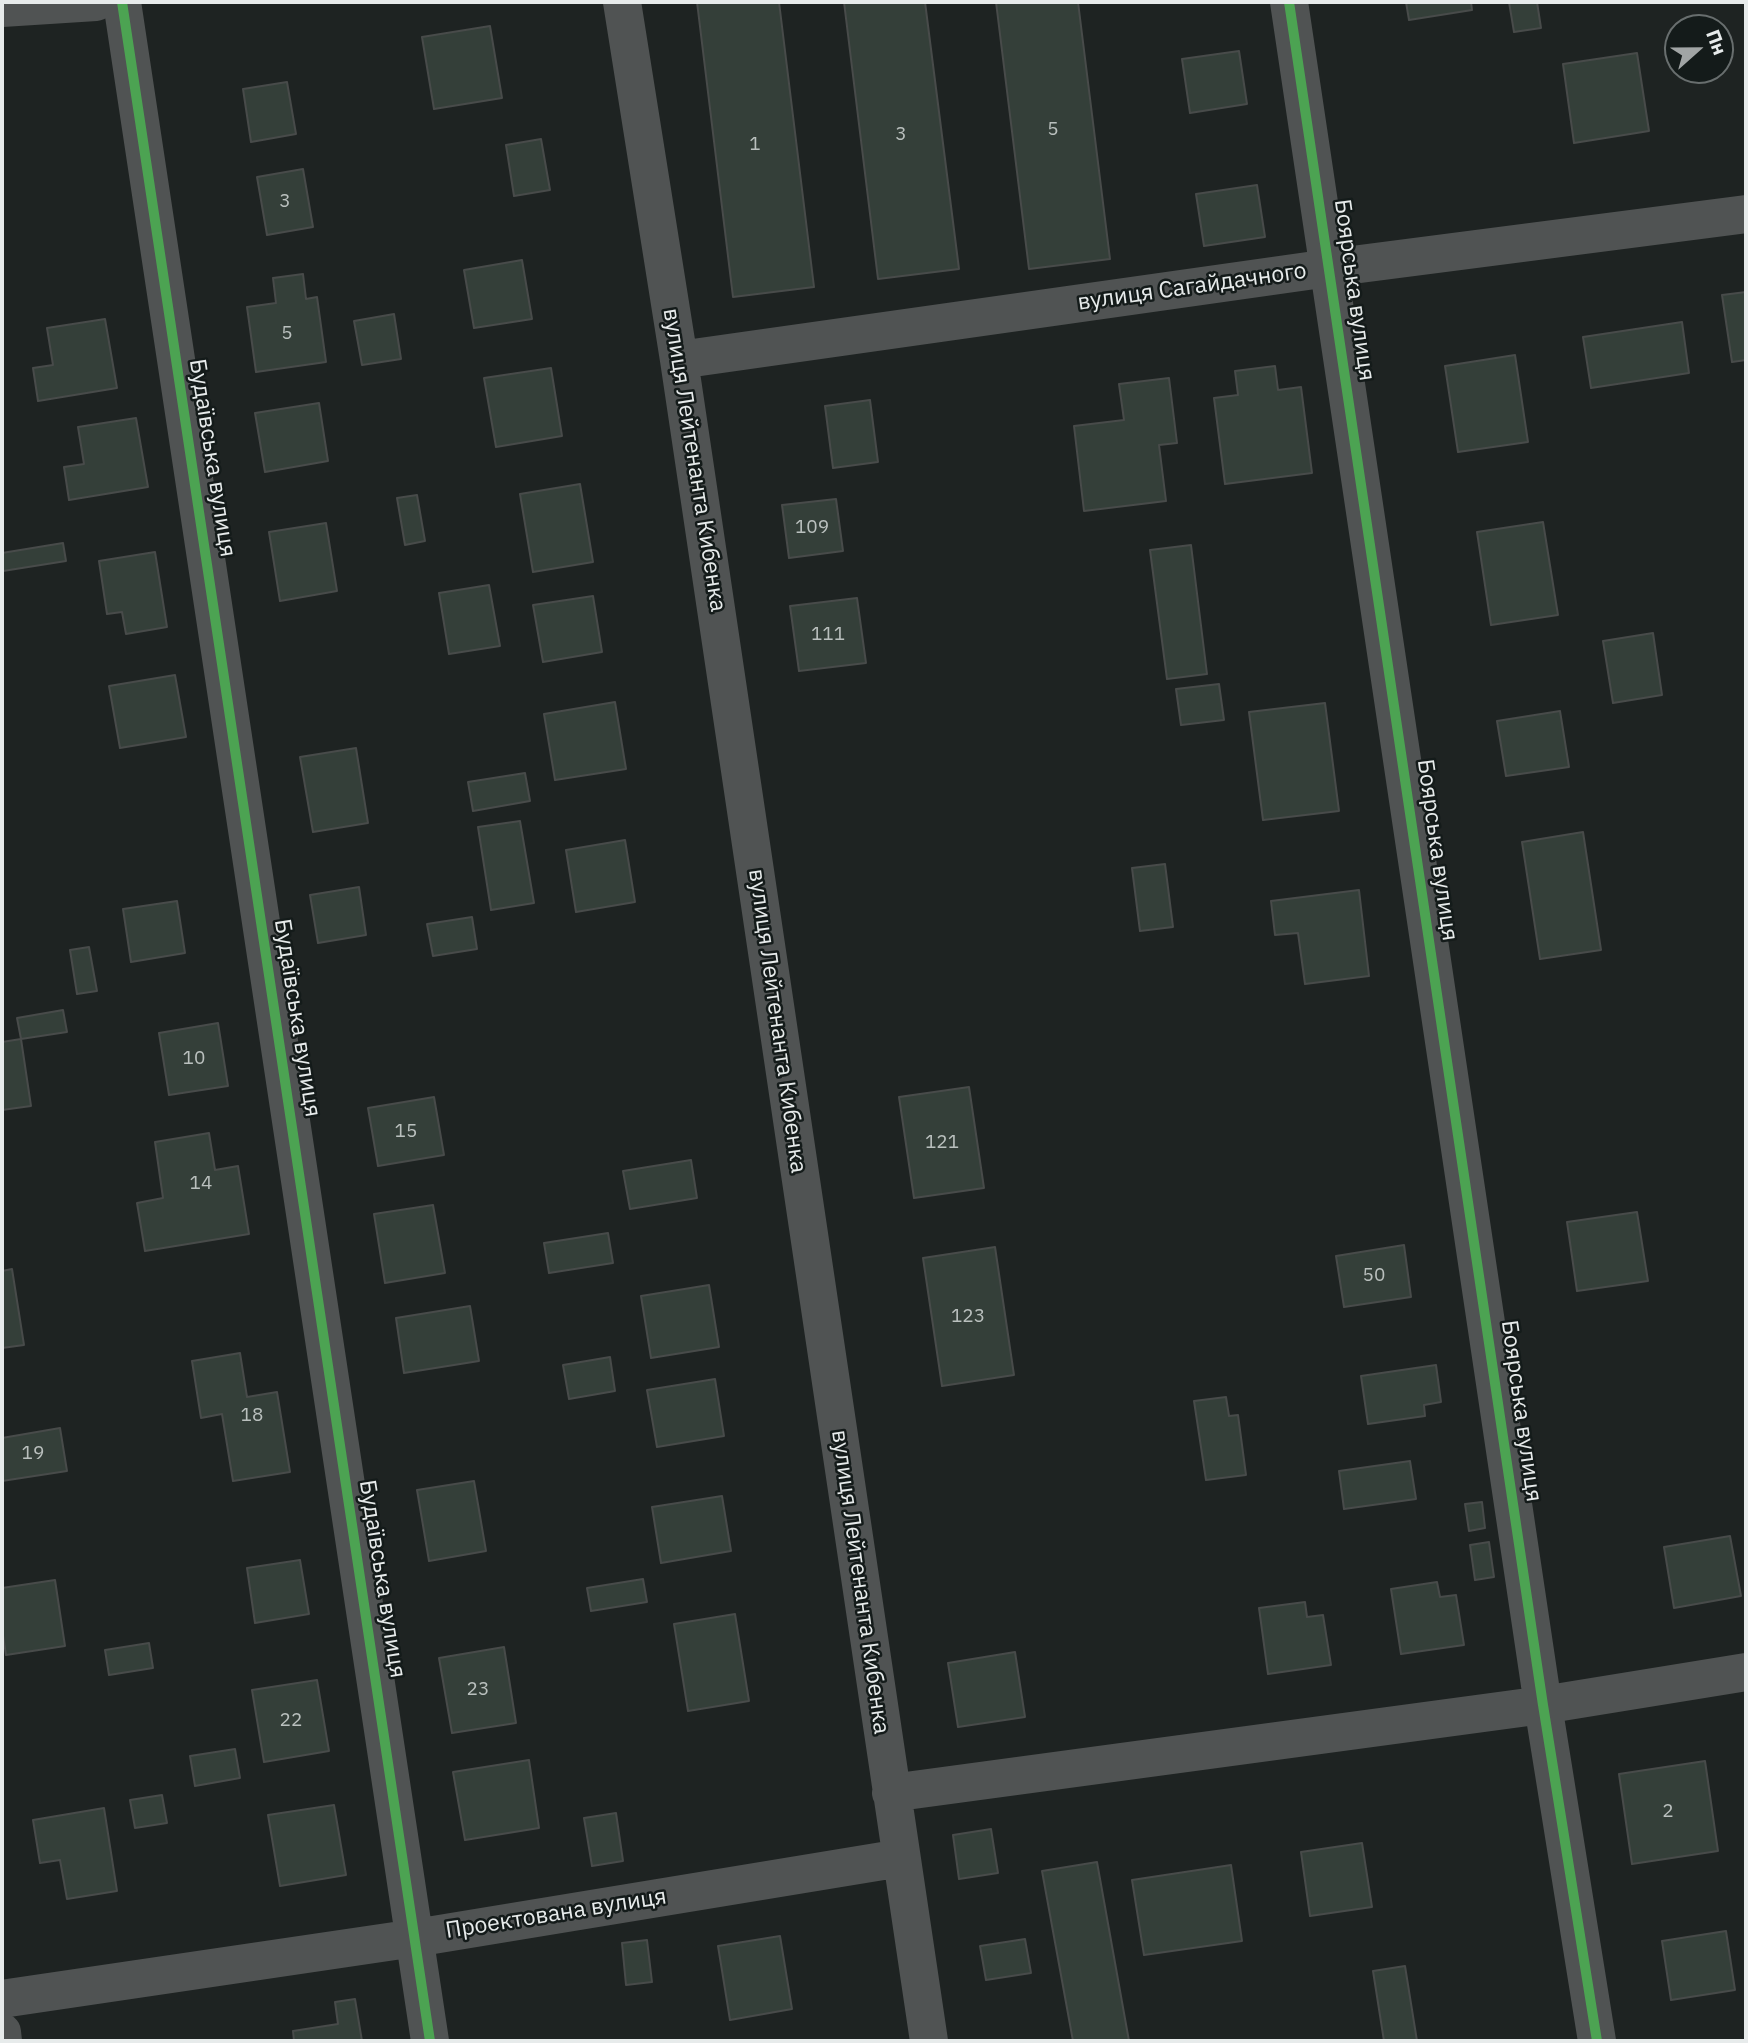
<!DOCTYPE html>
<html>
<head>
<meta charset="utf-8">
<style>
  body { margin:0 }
  #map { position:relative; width:1748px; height:2043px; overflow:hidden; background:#1e2322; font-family:"IBM Plex Sans",sans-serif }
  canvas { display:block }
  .frame { position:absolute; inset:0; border:4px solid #e7ebeb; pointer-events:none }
  .north { position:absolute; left:1664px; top:14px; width:70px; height:70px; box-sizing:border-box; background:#141b1a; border:2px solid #686e6e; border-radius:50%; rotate:69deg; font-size:19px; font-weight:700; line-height:28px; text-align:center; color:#e7ebeb }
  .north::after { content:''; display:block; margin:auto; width:24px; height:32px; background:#a1a5a5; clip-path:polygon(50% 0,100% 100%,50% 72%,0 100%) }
</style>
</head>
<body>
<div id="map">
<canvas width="1748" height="2043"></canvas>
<div class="frame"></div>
<div class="north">Пн</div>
</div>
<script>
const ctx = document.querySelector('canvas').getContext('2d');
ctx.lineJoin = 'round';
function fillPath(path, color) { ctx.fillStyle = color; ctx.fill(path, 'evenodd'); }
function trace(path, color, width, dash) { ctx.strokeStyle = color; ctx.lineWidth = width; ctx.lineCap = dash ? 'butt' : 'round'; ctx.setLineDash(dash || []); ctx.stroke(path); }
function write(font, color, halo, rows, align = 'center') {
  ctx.font = font + ' "IBM Plex Sans",sans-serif'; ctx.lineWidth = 5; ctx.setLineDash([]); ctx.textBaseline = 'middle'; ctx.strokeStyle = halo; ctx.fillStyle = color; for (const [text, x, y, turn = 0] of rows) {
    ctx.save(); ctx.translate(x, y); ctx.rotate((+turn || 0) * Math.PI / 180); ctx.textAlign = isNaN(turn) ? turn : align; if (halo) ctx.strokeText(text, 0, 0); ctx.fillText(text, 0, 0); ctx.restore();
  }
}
const building = new Path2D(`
  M697,2h82l35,285 -81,10z
  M844,2h81l34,267 -81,10z
  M996,2h82l32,257 -81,10z
  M1406,2h65l1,8 -63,10z
  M1509,2h28l4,26 -27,4z
  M490,26l12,72 -68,11 -12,-72z
  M1239,51l8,53 -57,9 -8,-54z
  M1637,53l12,78 -75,12 -11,-79z
  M287,82l9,52 -45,8 -8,-53z
  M541,139l9,51 -36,6 -8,-51z
  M303,169l10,58 -46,8 -10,-58z
  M1257,185l8,52 -61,9 -8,-52z
  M522,260l10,59 -58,9 -10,-58z
  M303,274l3,25 11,-2 9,65 -70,10 -9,-65 29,-4 -3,-25z
  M1746,292v68l-14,2 -10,-67z
  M394,314l7,45 -39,6 -8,-44z
  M105,319l12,69 -79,13 -5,-33 20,-3 -6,-37z
  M1682,322l7,51 -98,15 -8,-51z
  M1515,355l13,87 -70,10 -13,-86z
  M1275,366l3,24 23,-3 11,86 -87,11 -11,-86 24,-3 -3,-24z
  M551,368l11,68 -66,11 -12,-69z
  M1169,378l8,65 -18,2 7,56 -82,10 -10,-85 50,-6 -5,-36z
  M870,400l8,62 -45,6 -8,-62z
  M319,403l9,58 -63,11 -10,-59z
  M136,418l12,69 -79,13 -5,-33 20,-3 -6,-37z
  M580,484l13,78 -60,10 -13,-78z
  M417,495l8,46 -20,4 -8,-47z
  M836,499l7,52 -54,7 -7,-53z
  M1543,522l15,93 -67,10 -14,-93z
  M326,523l11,68 -57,10 -11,-69z
  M63,543l3,18 -63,10 -1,-18z
  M1191,545l16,129 -40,5 -17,-129z
  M155,552l12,75 -41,7 -4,-22 -15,2 -8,-53z
  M489,585l11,61 -51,8 -10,-61z
  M593,596l9,56 -59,10 -10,-57z
  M857,598l9,65 -67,8 -9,-65z
  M1653,633l9,62 -49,8 -10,-62z
  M175,675l11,62 -66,11 -11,-62z
  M1219,684l5,36 -43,5 -5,-36z
  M615,702l11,67 -71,11 -11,-66z
  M1325,703l14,108 -76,9 -14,-108z
  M1560,711l9,56 -63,9 -9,-55z
  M356,748l12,75 -55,9 -13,-75z
  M525,773l5,28 -57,10 -5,-29z
  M520,821l14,82 -43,7 -13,-83z
  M1583,832l18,118 -61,9 -18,-117z
  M625,840l10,62 -59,10 -10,-62z
  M1165,864l8,63 -33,4 -8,-63z
  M359,887l7,48 -48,8 -8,-48z
  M1359,890l10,86 -64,8 -7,-51 -23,2 -4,-34z
  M177,901l8,52 -54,9 -8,-53z
  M472,917l5,32 -44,7 -6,-32z
  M89,947l8,44 -20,3 -7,-44z
  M63,1010l4,22 -46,7 -4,-21z
  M218,1023l10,63 -59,9 -10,-62z
  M21,1039l10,67 -29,4v-68z
  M969,1087l15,101 -70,10 -15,-101z
  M434,1097l10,58 -66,11 -10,-58z
  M209,1133l6,37 23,-4 11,68 -104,17 -8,-48 26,-5 -8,-56z
  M691,1160l6,38 -67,11 -7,-38z
  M433,1205l12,68 -60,10 -11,-69z
  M1637,1212l11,69 -71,10 -10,-69z
  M608,1233l5,30 -64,10 -5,-30z
  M1404,1245l7,52 -67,10 -8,-51z
  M995,1247l19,128 -72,11 -19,-128z
  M12,1269l12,76 -22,3v-77z
  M709,1285l10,62 -68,11 -10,-62z
  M470,1306l9,55 -75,12 -8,-55z
  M240,1353l7,44 30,-5 13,80 -57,9 -11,-67 -21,4 -9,-57z
  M610,1357l5,34 -46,8 -6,-34z
  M1436,1365l5,37 -17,3 1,11 -57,8 -7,-48z
  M715,1379l9,57 -67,11 -10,-57z
  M1226,1397l3,19 9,-1 8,60 -40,5 -12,-79z
  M60,1428l7,43 -65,10v-43z
  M1410,1461l6,38 -72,10 -5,-38z
  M474,1481l12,70 -57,10 -12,-71z
  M722,1496l9,55 -70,12 -9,-56z
  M1482,1502l3,26 -16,3 -4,-27z
  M1730,1536l11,60 -67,12 -10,-61z
  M1489,1542l5,35 -19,3 -5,-35z
  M300,1560l9,54 -54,9 -8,-55z
  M643,1579l4,23 -56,9 -4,-23z
  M55,1580l10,66 -59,9 -4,-26v-41z
  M1437,1582l3,15 16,-2 8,50 -63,9 -10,-65z
  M1305,1602l2,15 16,-2 8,50 -63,9 -9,-66z
  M735,1614l14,87 -61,10 -14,-87z
  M149,1643l4,25 -44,7 -4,-25z
  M504,1647l12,76 -64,10 -13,-75z
  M1015,1652l10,65 -67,10 -10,-64z
  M317,1680l12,71 -65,11 -12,-72z
  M235,1749l5,29 -45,8 -5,-30z
  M529,1760l10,68 -74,12 -12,-68z
  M1705,1761l13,90 -86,13 -13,-90z
  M162,1795l5,28 -32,5 -5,-28z
  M334,1805l12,70 -66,11 -12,-71z
  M104,1808l13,83 -50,8 -7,-39 -20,3 -7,-43z
  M616,1813l7,48 -31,5 -8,-48z
  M991,1829l7,44 -39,6 -6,-44z
  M1362,1843l10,64 -62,9 -9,-64z
  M1097,1862l32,179h-56l-31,-170z
  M1231,1865l11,76 -98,14 -12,-75z
  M1726,1931l9,59 -64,10 -9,-59z
  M780,1936l12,73 -62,11 -12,-74z
  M1025,1939l6,34 -45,7 -6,-34z
  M647,1940l5,42 -26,3 -4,-42z
  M1405,1966l12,75h-33l-11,-70z
  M355,1999l7,42h-68l-1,-10 45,-7 -3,-22z`);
fillPath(building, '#343f39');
trace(building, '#484b4a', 2);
trace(new Path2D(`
  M122,2l308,2039
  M622,2l57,358 250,1681
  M1289,2l254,1703 54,336
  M2,8l94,-6
  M679,360l650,-92 417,-54
  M891,1793l652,-88 203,-33
  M2,1999l413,-61 486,-80
  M2,2032l1,9`), '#505353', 38);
trace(new Path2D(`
  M122,2l308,2039
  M1289,2l254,1703 54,336`), '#4ca352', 10);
write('19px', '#bac0be', null, [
  ["5",1053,130],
  ["3",901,135],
  ["1",755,145],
  ["3",285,202],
  ["5",287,334],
  ["109",812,528],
  ["111",828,635],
  ["10",194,1059],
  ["15",406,1132],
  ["121",942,1143],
  ["14",201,1184],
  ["50",1374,1276],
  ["123",968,1317],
  ["18",252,1416],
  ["19",33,1454],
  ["23",478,1690],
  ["22",291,1721],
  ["2",1668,1812]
]);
write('23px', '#e7ebeb', '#141b1a', [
  ["вулиця Сагайдачного",1192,287,-8],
  ["Боярська вулиця",1354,290,82],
  ["Будаївська вулиця",212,458,81],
  ["вулиця Лейтенанта Кибенка",694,460,81],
  ["Боярська вулиця",1437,850,82],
  ["Будаївська вулиця",297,1018,81],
  ["вулиця Лейтенанта Кибенка",777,1021,82],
  ["Боярська вулиця",1521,1411,82],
  ["Будаївська вулиця",382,1579,81],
  ["вулиця Лейтенанта Кибенка",860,1582,82],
  ["Проектована вулиця",556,1914,-9]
]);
</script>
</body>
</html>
